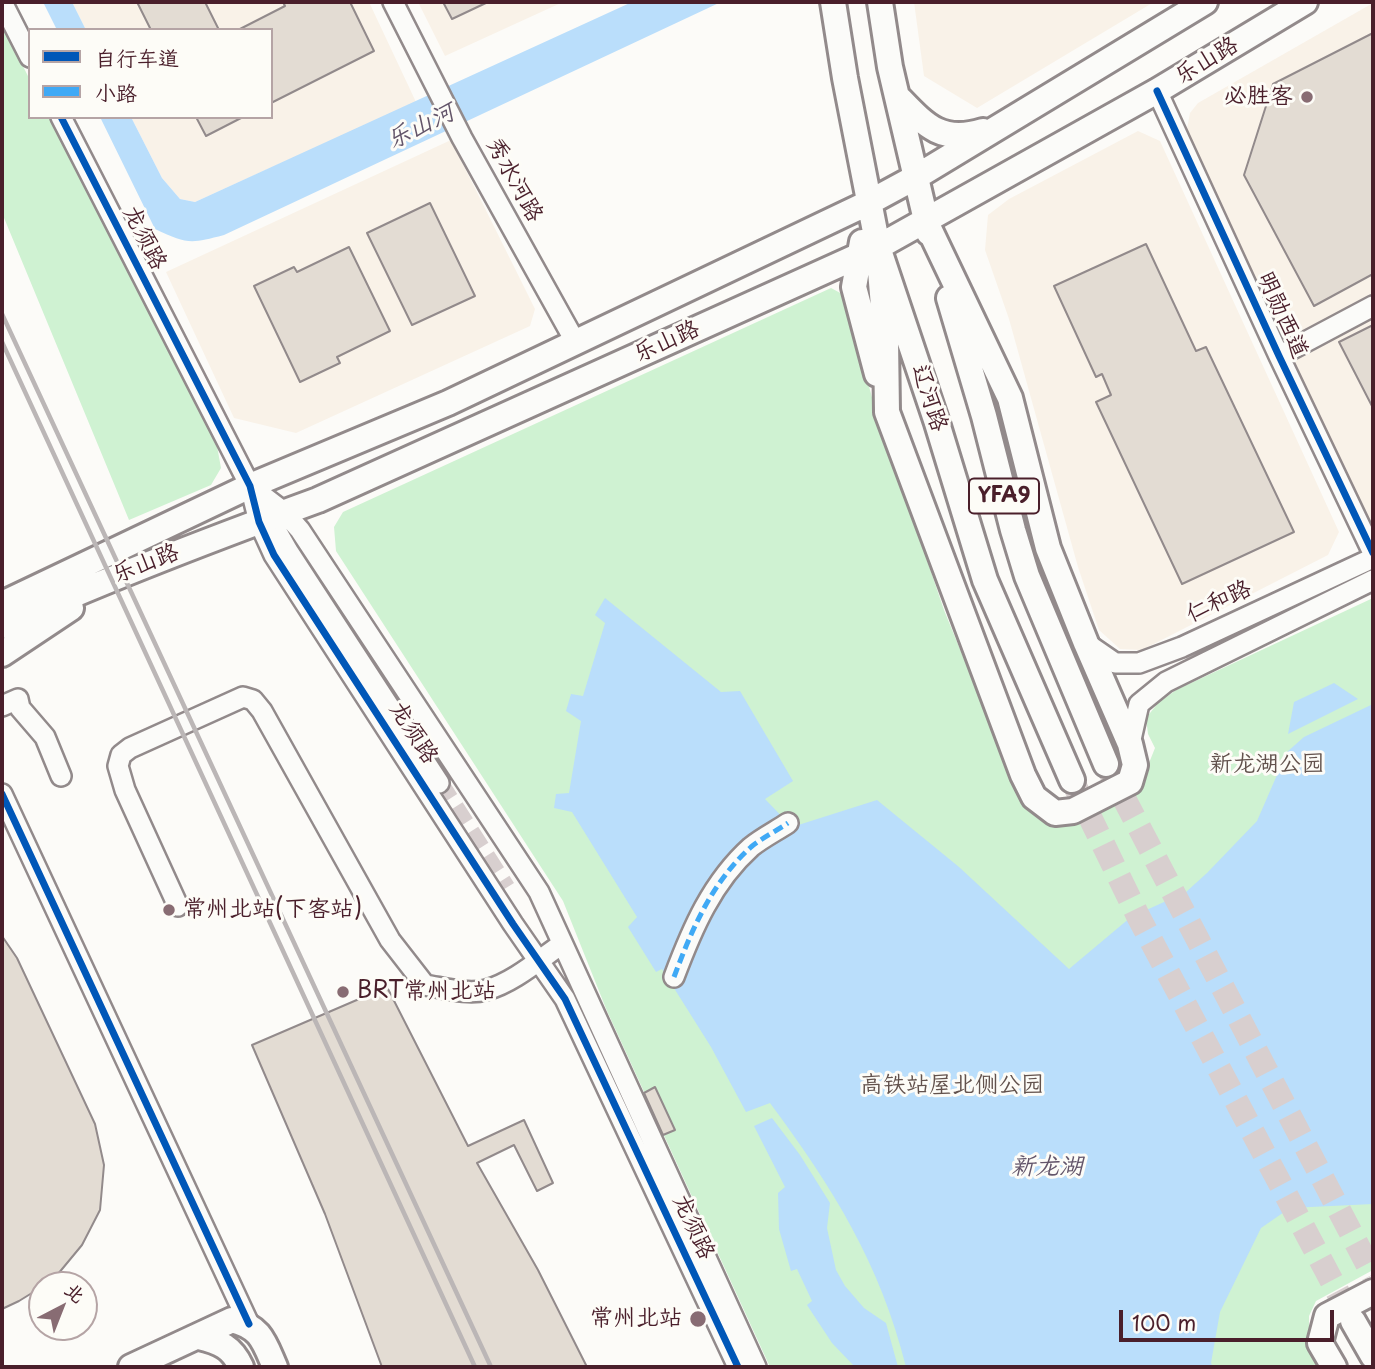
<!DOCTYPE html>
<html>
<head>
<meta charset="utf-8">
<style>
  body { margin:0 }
  #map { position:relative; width:1375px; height:1369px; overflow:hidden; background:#fcfbf8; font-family:"Playpen Sans","LXGW WenKai TC",sans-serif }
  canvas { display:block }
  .frame { position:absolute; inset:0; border:4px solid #4a1f2b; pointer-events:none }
  .legend { position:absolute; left:28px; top:28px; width:245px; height:91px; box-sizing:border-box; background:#fdfcf7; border:2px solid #b5a4a5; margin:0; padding:9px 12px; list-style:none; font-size:21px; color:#4a1f2b }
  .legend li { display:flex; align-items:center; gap:14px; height:35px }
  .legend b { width:35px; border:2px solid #b5a4a5 }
  .north { position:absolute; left:28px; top:1271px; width:70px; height:70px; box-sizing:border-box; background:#fdfcf7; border:2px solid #b5a4a5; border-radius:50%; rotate:42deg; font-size:19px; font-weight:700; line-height:28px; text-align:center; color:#4a1f2b }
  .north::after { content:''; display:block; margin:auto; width:24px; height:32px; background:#886c73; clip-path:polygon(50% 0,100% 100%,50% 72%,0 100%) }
  .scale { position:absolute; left:1119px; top:1310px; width:215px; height:32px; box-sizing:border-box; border:4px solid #4a1f2b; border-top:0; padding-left:9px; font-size:21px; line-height:24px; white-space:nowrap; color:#4a1f2b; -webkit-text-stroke:5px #fdfcf7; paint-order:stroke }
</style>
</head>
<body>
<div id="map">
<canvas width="1375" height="1369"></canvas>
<div class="frame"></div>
<ul class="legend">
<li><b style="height:9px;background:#0057b8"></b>自行车道</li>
<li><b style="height:9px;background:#3fa9f5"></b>小路</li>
</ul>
<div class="north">北</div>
<div class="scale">100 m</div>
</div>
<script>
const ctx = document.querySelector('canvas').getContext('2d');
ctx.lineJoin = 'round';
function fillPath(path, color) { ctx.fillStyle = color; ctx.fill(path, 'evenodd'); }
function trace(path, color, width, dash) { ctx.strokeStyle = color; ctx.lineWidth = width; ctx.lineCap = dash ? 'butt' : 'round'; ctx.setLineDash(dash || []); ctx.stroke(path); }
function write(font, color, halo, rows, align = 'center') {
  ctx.font = font + ' "Playpen Sans","LXGW WenKai TC",sans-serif'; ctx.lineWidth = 6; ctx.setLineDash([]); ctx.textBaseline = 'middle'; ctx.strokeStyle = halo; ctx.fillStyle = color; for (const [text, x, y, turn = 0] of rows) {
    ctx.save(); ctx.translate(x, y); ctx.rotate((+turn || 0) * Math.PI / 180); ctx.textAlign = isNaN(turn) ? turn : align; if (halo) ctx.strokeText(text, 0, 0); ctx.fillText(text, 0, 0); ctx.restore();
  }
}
fillPath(new Path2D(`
  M72,2h297l47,100 -221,100 -15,-3 -18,-21 -31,-61h140v-87h-185z
  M418,2h145l-118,54z
  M914,2h240l-177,106 -53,-32z
  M1373,3v521l-7,-4 -180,-386 4,-21 8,-10z
  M1138,131l22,10 179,391 -11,23 -186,95 -22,-1 -21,-19 -21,-63 -69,-248 -24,-69 3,-35 21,-16z
  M451,140l84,169 -5,17 -234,107 -62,-15 -68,-146z`), '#f9f2e8');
fillPath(new Path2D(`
  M2,25l28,55v37h19l168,329 4,22 -10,17 -82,35 -127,-307z
  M831,288l13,7 29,106 71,209 75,184c13,19 19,24 41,30l81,-41 14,-35 -7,-14 -2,-16 12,-15 18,-13 197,-92v672l-57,31 -7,15v23l15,28h-554l-163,-356 -44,-110 -227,-350 -2,-24 9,-15z`), '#cff2d2');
fillPath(new Path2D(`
  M43,2h29l14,28h-29z
  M632,2h89l-497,233c-34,9 -37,9 -69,-6l-55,-112h31l31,61 18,21 15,3z
  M605,598l116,94 19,-1 53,90 -28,18 27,28 85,-27 82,67 110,102 62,-52 55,-25 21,-19 50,-52 30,-69 17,-15 69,-33v500l-83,4 -29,20 -41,84 -9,51 2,4h-307c-26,-104 -73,-179 -136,-264l-24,9 -35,-65 -49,-78 -6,3 -28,-45 9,-10 -65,-105 -18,-4 2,-14 13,-1 12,-72 -15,-10 5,-17 12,2 22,-73 -10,-8z
  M1334,683l24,16 -70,35 6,-32z
  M772,1118l28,37 30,48 -3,25 9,42 9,16 19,22 22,15 12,44h-31l-2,-2 -10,2 -23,-24 -25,-38 5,-4 -15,-32 -6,2 -12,-42 -1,-36 7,-6 -31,-61z`), '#badefb');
const building = new Path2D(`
  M137,2h68l14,28h-68z
  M283,2h67l24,49 -103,52v-73h-33l47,-24z
  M443,2h45l-36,17z
  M1373,33v241l-59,32 -70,-131 29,-91z
  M196,117h47l-37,19z
  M430,203l45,93 -63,29 -45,-92z
  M1146,244l50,107 10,-4 88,185 -112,52 -86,-182 15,-7 -9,-21 -6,3 -42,-91z
  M349,247l41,84 -53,26 3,6 -40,19 -46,-96 40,-19 3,5z
  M1373,325v83l-34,-66z
  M2,936l15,22 78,166 9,41 -4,45 -18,35 -29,35 -34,21 -17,8z
  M387,987l81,159 56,-26 29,63 -16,8 -23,-46 -37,18 61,107 49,97h-205l-57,-153 -73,-169z
  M655,1087l20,43 -12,5 -19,-42z`);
fillPath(building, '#e3dcd3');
trace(building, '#928a8b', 2);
trace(new Path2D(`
  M439,783l67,105`), '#d8cfcf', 19, [19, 10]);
trace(new Path2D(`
  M1106,764l267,511
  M1072,780l66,136 215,405`), '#d8cfcf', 24, [24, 12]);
const minor = new Path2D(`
  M2,2l28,55
  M393,2l69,136 114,205
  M1157,91l122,265 94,197
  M61,117l189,369 9,36 15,33 239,369 52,75 173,368
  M1279,356l94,-50
  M250,486l34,26 16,18 239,362 217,475
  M272,523l16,28 151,232
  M1086,643l29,20h24l43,-16 191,-89
  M2,706l16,-7 2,9 25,29 16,39
  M1130,744l9,-40 27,-22 207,-102
  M2,794l247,530
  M178,906l-53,-116 -7,-24 3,-11 9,-7 113,-51 10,3 9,11 128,229 35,45c19,3 43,10 61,5 27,-7 54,-31 76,-46
  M674,977c18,-48 38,-95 77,-130 11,-9 25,-16 37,-24`);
const major = new Path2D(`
  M833,2l12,76 33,169 59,176 48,157 87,200
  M880,2l10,65 39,166
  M898,97c27,28 43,47 85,34
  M862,242l-8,45 23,87
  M878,247l8,94 1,71 136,363 11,22 21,16 18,-2 57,-29 5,-17 -5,-21 -44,-101 -38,-95 -38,-150 -85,-178
  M949,298l35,118 29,114 14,46 79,188
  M2,604l248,-118 198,-83 420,-200 48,-26 289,-175
  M2,626c104,-47 209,-87 316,-126l560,-253 279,-156 148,-89
  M2,654l69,-46
  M1353,1321l20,35
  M199,1337c21,5 33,10 42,30
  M131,1367l101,-47c29,7 32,22 43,47
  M1334,1367l-14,-24 7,-27 46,-24`);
trace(minor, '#928a8b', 24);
trace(major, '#928a8b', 30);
trace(minor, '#fbfbf9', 19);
trace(major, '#fbfbf9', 24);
trace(new Path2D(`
  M2,314l489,1053
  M2,342l473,1025`), '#bbb6b6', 4.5);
trace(new Path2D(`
  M674,977c18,-48 38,-95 77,-130 11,-9 25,-16 37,-24`), '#3fa9f5', 5, [10, 5]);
trace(new Path2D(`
  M1157,91l122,265 94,197
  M61,117l189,369 9,36 15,33 239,369 52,75 173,368
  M2,794l247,530`), '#0057b8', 7);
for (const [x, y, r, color] of [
  [1307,97,7,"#886c73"],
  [169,910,7,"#886c73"],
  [343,992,7,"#886c73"],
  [698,1319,9,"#886c73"]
]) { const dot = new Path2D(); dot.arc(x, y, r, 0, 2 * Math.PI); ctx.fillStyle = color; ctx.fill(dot); trace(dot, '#fdfcf7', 2.5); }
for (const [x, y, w] of [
  [1004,496,70]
]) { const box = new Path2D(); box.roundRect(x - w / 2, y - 17.5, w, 35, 5); ctx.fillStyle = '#fdfcf7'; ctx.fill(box); trace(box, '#4a1f2b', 2); }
write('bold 21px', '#4a1f2b', null, [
  ["YFA9",1004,496]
]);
write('23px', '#4a1f2b', '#fdfcf7', [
  ["乐山路",1207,61,-31],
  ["秀水河路",514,180,61],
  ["龙须路",144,238,63],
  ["明勋西道",1282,315,66],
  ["乐山路",667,342,-24],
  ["辽河路",929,398,72],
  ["乐山路",146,564,-21],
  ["仁和路",1219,602,-25],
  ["龙须路",413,733,57],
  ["龙须路",693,1227,65]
]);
write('23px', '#4a1f2b', '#fdfcf7', [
  ["必胜客",1293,97],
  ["常州北站(下客站)",183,910,"left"],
  ["BRT常州北站",357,992,"left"],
  ["常州北站",682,1319]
], 'right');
write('23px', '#62524d', '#fdfcf7', [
  ["新龙湖公园",1267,765],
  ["高铁站屋北侧公园",952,1086]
]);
write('italic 24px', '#63556a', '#fdfcf7', [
  ["乐山河",421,127,-26],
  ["新龙湖",1047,1167]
]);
</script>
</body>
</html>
